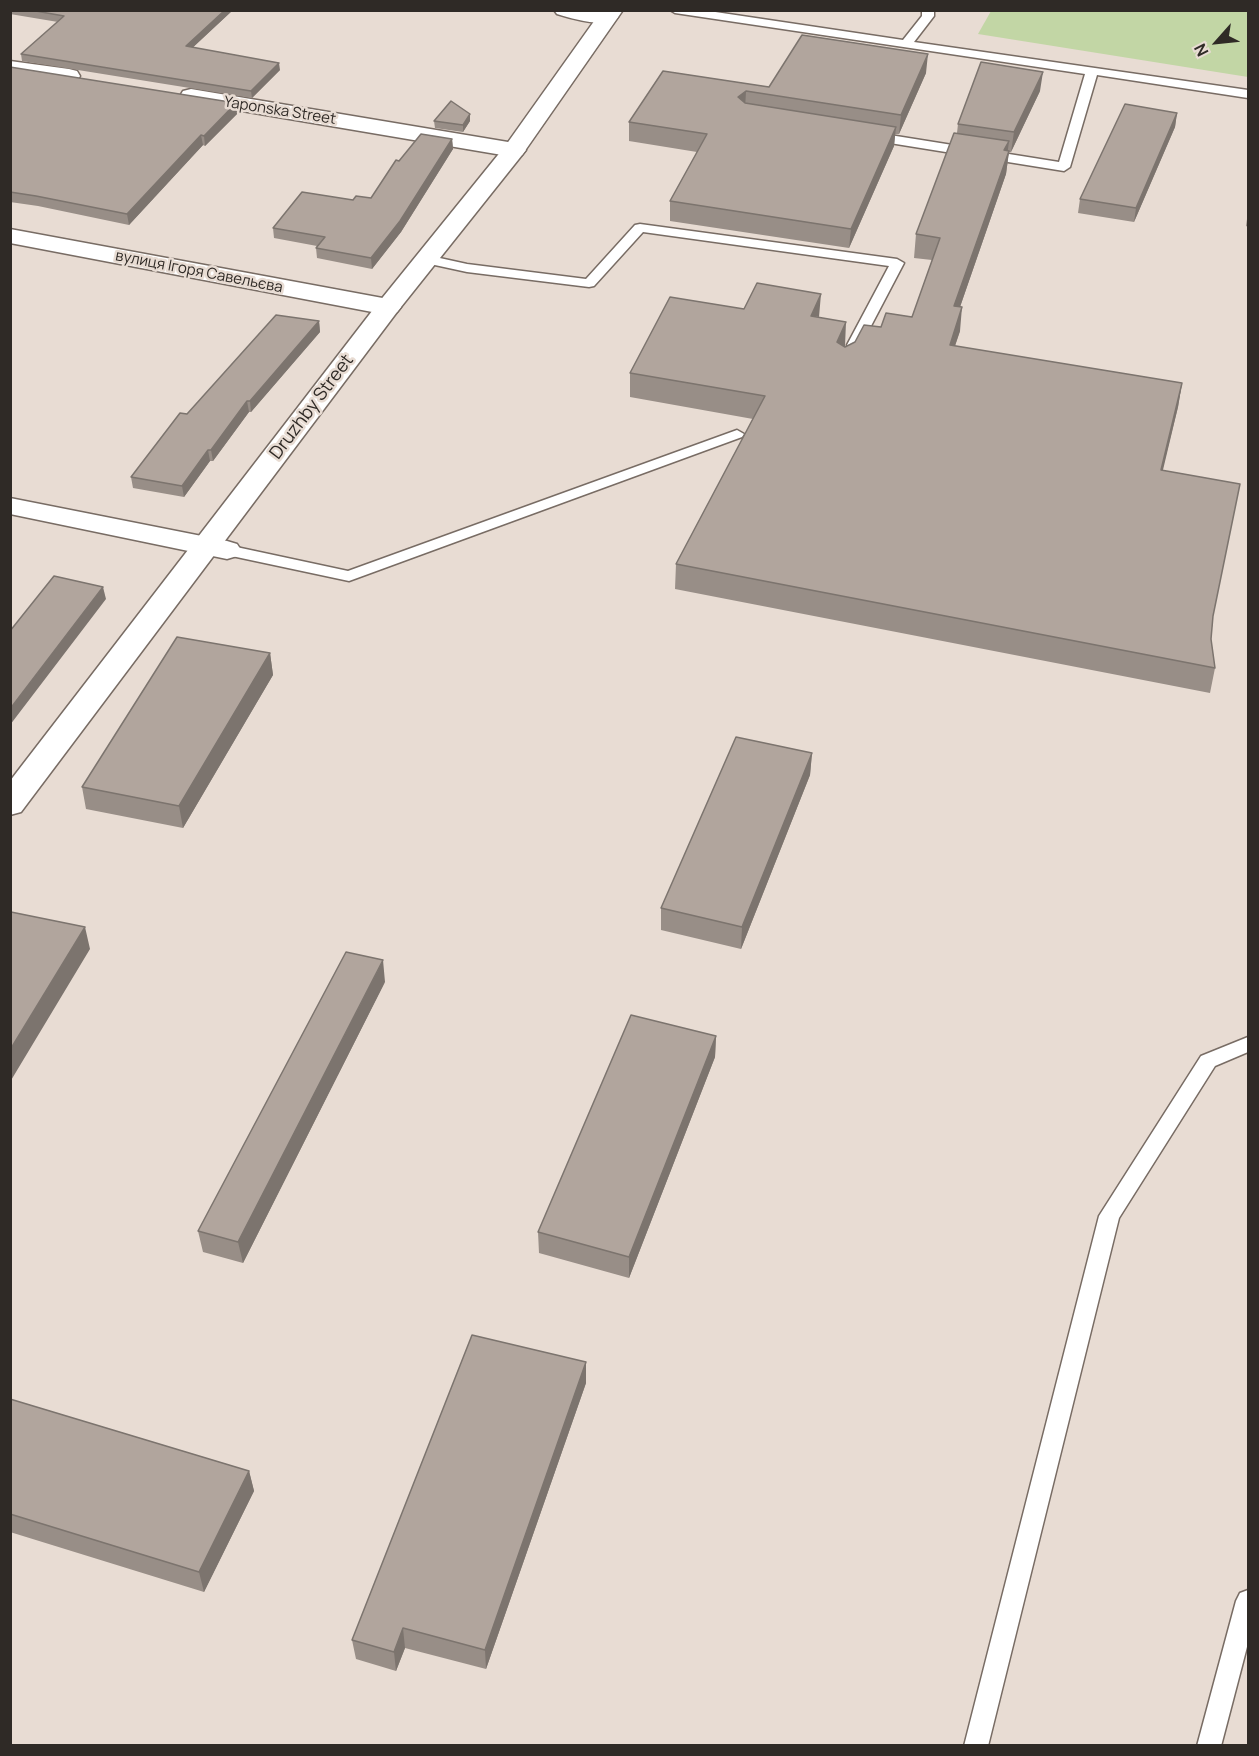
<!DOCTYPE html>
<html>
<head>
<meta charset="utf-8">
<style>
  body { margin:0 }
  #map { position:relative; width:1259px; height:1756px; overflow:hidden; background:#e8dcd3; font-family:Manrope,sans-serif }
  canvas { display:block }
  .frame { position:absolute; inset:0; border:12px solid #2f2a26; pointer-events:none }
  .north { position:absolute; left:1187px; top:12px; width:60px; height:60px; -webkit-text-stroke:4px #e8dcd3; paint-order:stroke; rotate:243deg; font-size:16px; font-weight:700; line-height:24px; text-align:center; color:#2f2a26 }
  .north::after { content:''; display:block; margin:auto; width:21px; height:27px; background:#2f2a26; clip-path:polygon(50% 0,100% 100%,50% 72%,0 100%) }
</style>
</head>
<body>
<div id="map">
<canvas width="1259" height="1756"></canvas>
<div class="frame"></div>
<div class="north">N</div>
</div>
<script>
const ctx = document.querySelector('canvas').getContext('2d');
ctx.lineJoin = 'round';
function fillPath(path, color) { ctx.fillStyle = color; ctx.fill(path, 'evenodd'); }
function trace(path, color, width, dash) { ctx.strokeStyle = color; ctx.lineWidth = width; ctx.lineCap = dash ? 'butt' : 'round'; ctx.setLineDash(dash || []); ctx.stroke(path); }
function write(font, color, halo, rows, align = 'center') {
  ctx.font = font + ' Manrope,sans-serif'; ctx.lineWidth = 5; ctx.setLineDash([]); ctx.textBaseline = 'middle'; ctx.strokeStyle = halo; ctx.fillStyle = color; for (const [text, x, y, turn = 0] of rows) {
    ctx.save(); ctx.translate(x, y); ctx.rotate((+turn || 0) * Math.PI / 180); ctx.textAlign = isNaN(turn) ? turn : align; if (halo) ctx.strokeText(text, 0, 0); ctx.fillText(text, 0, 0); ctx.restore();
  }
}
fillPath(new Path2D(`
  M991,11h257v66l-270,-43z`), '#c2d6a5');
const service = new Path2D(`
  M670,10h32l201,30 19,-24v-6h12v6l-20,26 334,48v8l-151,-23 -27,92 -6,4 -193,-31 -6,-4 6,-4 188,30 26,-88 -410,-61z
  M640,224l257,35 7,4 -43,82 -7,4 -7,-4 42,-79 -246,-34 -49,54 -5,1 -122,-15 -46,-10 -2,-3 7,-4 41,9 119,15 49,-54z
  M737,430l7,4 -2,3 -393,144 -122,-26 -8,-5 8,-5 121,26z
  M1248,1037v15l-33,14 -96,152 -131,528h-24l135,-530 102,-160z
  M1248,1590v53l-27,103h-24l39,-145 4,-8z`);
const minor = new Path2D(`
  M554,10h52l8,3 4,4 -4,4c-16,5 -41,-2 -57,-7z
  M10,61l59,8 8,2 3,5 -3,5 -8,2 -59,-9z
  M191,89l323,54 8,2 4,5 -4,5 -8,2 -331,-56 -3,-5 3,-5z
  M10,229l378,70 9,3 4,5 -4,5 -9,3 -378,-72z
  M10,498l217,43 10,3 4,6 -4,6 -10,3 -217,-45z`);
const tertiary = new Path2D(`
  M602,10h21l-101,145 -125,157 -376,500 -11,3v-34l369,-479 127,-157z`);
trace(service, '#786c64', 3);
trace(minor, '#786c64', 3);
trace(tertiary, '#786c64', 3);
fillPath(service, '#fff');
fillPath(minor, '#fff');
fillPath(tertiary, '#fff');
fillPath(new Path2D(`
  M10,10h223l-40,37 87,23 -28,28 -230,-37 -1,-7 37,-32 -48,-8z
  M10,67l227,47 -32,32 -2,-1 -74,80 -91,-19 -28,-4z
  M663,71l106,16 157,-14 -27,61h-4l-1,12 -45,102 -179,-27v-20l27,-49 -68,-11v-19z
  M1040,91l-29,61h-2l-3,22 -46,133v24l-5,15 227,37 -4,24 -16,64 51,145 -2,23 4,29 -5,25 -535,-104 1,-25 77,-145 -123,-22v-24l114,-64 75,9 26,28v1l36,-20 31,-10 20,-57 -18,-2 2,-24 41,-101 1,-9z
  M1177,113l-2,14 -41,95 -56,-9 2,-14z
  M470,114v7l-7,11 -28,-4 -1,-7z
  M452,139l1,10 -52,83 -29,37 -55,-11 -1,-10 1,-2 -43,-8 -1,-10 80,-28 18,-2 28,-37z
  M1248,212v15l-2,-1z
  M319,321l1,11 -69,80h-2l-36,49h-3l-26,36 -51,-9 -2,-11 56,-63z
  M270,653l3,22 -90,153 -97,-19 -4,-22z
  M812,753l-2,22 -69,174 -80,-19v-22z
  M385,982l-142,281 -40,-11 -5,-21z
  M716,1036l-1,21 -86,221 -90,-25 -1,-21z
  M586,1362v21l-100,286 -81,-21 -9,23 -40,-12 -4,-19z
  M10,1399l239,72 5,20 -50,101 -194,-60z`), '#988e87');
fillPath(new Path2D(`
  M225,10h8l-46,43 -1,-7z
  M928,54l-2,19 -27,61 2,-19z
  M279,63l1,7 -28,28 -1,-7z
  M1043,72l-3,19 -29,61 3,-20z
  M746,91l-1,19 -7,-13z
  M236,103l1,11 -32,32 -1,-10z
  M1177,113l-2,14 -41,95 2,-14z
  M470,114v7l-7,11v-7z
  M896,127l-2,19 -45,102 2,-19z
  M201,135l2,10 -74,80 -2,-11z
  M452,139l1,10 -52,83 -29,37 -1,-11z
  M1009,141l-2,16 2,-6 -3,23 -54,156 2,-24 50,-156z
  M821,294l-2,23 -8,-1z
  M962,307l-2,24 -13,38 3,-24z
  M319,321l1,11 -69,80 -1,-11z
  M846,322l-1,24 -10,20 2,-24z
  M1182,383l-4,24 -21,88 4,-25z
  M247,401l2,11 -36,49 -2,-11z
  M208,450l2,11 -26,36 -2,-11z
  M103,587l3,12 -96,126v-16z
  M270,653l3,22 -90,153 -4,-22z
  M812,753l-2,22 -69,174 1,-22z
  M85,927l5,22 -80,133v-32z
  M383,960l2,22 -142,281 -5,-21z
  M716,1036l-1,21 -86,221v-21z
  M586,1362v21l-100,286 -1,-19z
  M249,1471l5,20 -50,101 -5,-20z
  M403,1628l2,20 -9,23 -2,-19z`), '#7c746e');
const building = new Path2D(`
  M30,10h195l-39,36 93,17 -28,28 -230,-37 43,-38z
  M802,35l126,19 -27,61 -155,-24 -8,6 7,6 151,24 -45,102 -181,-28 37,-67 -78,-12 34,-51 106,16z
  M981,62l62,10 -29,60 -56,-8z
  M10,67l226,36 -32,33 -3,-1 -74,79 -91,-18 -26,-4z
  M451,101l19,13 -7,11 -29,-4z
  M1125,104l52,9 -41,95 -56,-9z
  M954,133l55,8 -5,9 5,1 -55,155 8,1 -12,38 232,38 -21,87 79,14 -27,132 -2,23 4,29 -539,-104 89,-168 -135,-23 40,-76 74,12 13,-26 64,11 -10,22 35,6 -9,20 8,5 10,-5 9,-17 17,2 5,-14 26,4 28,-79 -24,-4z
  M421,134l31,5 -52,82 -29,37 -55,-10 9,-11 -52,-9 29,-36 51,8 3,-4 15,2 25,-38 3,1z
  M276,315l43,6 -69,80h-3l-36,49h-3l-26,36 -51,-9 49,-64 7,1z
  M54,576l49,11 -93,122v-78z
  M177,637l93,16 -91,153 -97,-19z
  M736,737l76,16 -70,174 -81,-19z
  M11,912l74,15 -75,123v-137z
  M346,952l37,8 -145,282 -40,-11z
  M631,1015l85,21 -87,221 -91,-25z
  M472,1335l114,27 -101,288 -82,-22 -9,24 -42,-12z
  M10,1399l239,72 -50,101 -189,-58z`);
fillPath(building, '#b1a59d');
trace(building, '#7c746e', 1.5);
write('15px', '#2f2a26', '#e8dcd3', [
  ["Yaponska Street",280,111,9],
  ["вулиця Ігоря Савельєва",199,272,11]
]);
write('18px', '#2f2a26', '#e8dcd3', [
  ["Druzhby Street",312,407,-53]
]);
</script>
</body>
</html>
